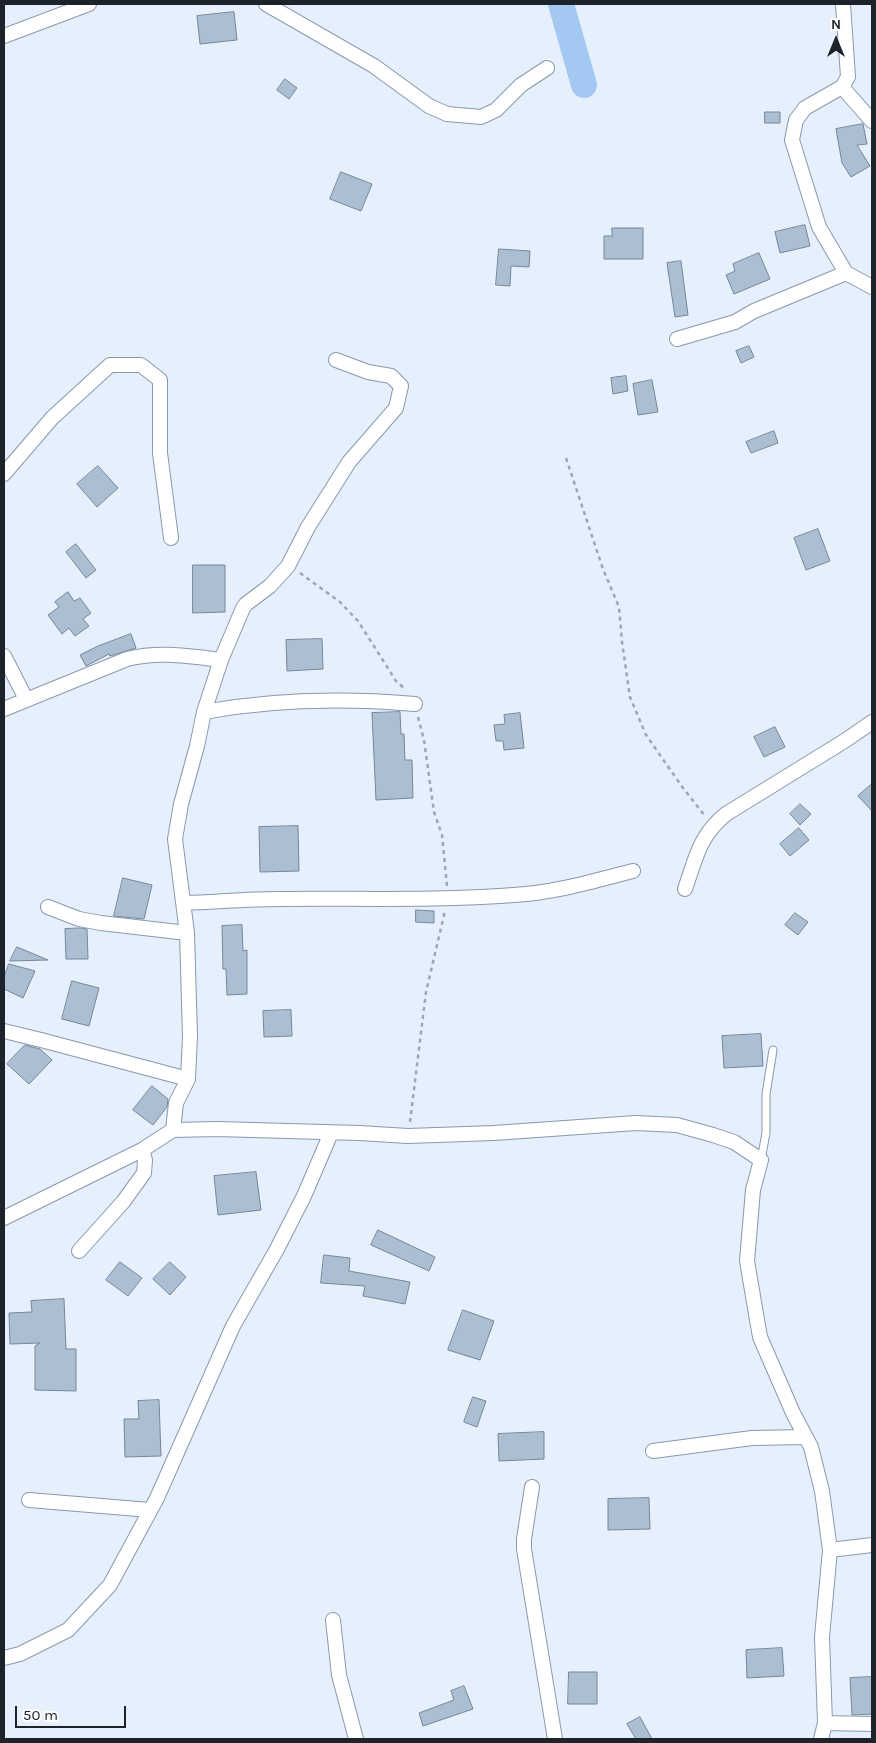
<!DOCTYPE html>
<html>
<head>
<meta charset="utf-8">
<style>
  body { margin:0 }
  #map { position:relative; width:876px; height:1743px; overflow:hidden; background:#e5f0fc; font-family:Karla,sans-serif }
  canvas { display:block }
  .frame { position:absolute; inset:0; border:5px solid #1c232a; pointer-events:none }
  .north { position:absolute; left:811px; top:15px; width:50px; height:50px; -webkit-text-stroke:4px #fcfcfc; paint-order:stroke; rotate:0deg; font-size:14px; font-weight:700; line-height:20px; text-align:center; color:#1c232a }
  .north::after { content:''; display:block; margin:auto; width:18px; height:22px; background:#1c232a; clip-path:polygon(50% 0,100% 100%,50% 72%,0 100%) }
  .scale { position:absolute; left:15px; top:1706px; width:111px; height:22px; box-sizing:border-box; border:2px solid #1c232a; border-top:0; padding-left:6px; font-size:15px; line-height:18px; white-space:nowrap; color:#1c232a; -webkit-text-stroke:4px #fcfcfc; paint-order:stroke }
</style>
</head>
<body>
<div id="map">
<canvas width="876" height="1743"></canvas>
<div class="frame"></div>
<div class="north">N</div>
<div class="scale">50 m</div>
</div>
<script>
const ctx = document.querySelector('canvas').getContext('2d');
ctx.lineJoin = 'round';
function trace(path, color, width, dash) { ctx.strokeStyle = color; ctx.lineWidth = width; ctx.lineCap = dash ? 'butt' : 'round'; ctx.setLineDash(dash || []); ctx.stroke(path); }
function fillPath(path, color) { ctx.fillStyle = color; ctx.fill(path, 'evenodd'); }
trace(new Path2D(`
  M561,4l23,81`), '#a3c8f2', 26);
const building = new Path2D(`
  M234,12l3,28 -37,4 -3,-28z
  M285,79l12,9 -8,11 -12,-9z
  M765,112h15v11h-15z
  M863,124l4,20 -10,1 13,21 -19,11 -9,-14 -6,-34z
  M341,172l31,12 -11,27 -31,-12z
  M805,225l5,21 -30,7 -5,-21z
  M612,228h31v31h-39v-23h8z
  M499,249l31,2 -1,16 -18,-1 -1,20 -14,-1z
  M759,253l11,26 -36,15 -8,-19 9,-4 -2,-7z
  M681,261l7,54 -13,2 -8,-54z
  M749,346l5,11 -13,6 -5,-12z
  M626,376l2,15 -15,3 -2,-16z
  M652,380l6,32 -20,3 -5,-31z
  M774,431l4,12 -27,10 -5,-11z
  M98,466l20,22 -21,19 -20,-23z
  M818,529l12,32 -24,9 -12,-32z
  M76,544l20,26 -10,8 -20,-26z
  M193,565h32v47l-32,1z
  M68,592l6,9 6,-3 11,15 -8,6 6,7 -14,10 -6,-8 -7,6 -14,-19 11,-8 -4,-5z
  M131,634l5,14 -26,8 -1,-2 -23,12 -6,-11 18,-9z
  M322,639l1,30 -36,2 -1,-31z
  M400,712l1,22h3l1,26h7l1,38 -37,2 -4,-87z
  M520,713l4,35 -20,2 -1,-9h-7l-2,-16 11,-1 -1,-9z
  M775,727l10,20 -21,10 -10,-20z
  M872,784v27l-14,-15z
  M800,804l11,10 -11,11 -10,-11z
  M298,826l1,45 -39,1 -1,-45z
  M799,828l10,12 -19,16 -10,-12z
  M123,878l29,7 -8,34 -30,-3z
  M416,910l18,1v12l-18,-1z
  M795,913l13,9 -10,13 -13,-10z
  M242,925l1,26 4,-1v44l-20,1 -1,-26h-3l-1,-43z
  M81,928l6,1 1,30h-22l-1,-30z
  M17,947l31,13 -38,1z
  M9,964l26,7 -12,27 -19,-9v-12z
  M72,981l27,7 -10,38 -27,-7z
  M291,1010l1,26 -28,1 -1,-26z
  M761,1034l2,32 -39,2 -2,-32z
  M25,1045l15,4 12,11 -23,24 -22,-20z
  M152,1086l16,13 -1,8 -14,18 -20,-15z
  M256,1172l5,38 -43,5 -4,-39z
  M378,1230l57,27 -6,14 -58,-26z
  M324,1255l26,3 -1,13 61,11 -5,22 -42,-8 2,-10 -44,-3z
  M120,1262l22,16 -14,18 -22,-16z
  M170,1262l16,15 -16,18 -17,-16z
  M64,1299l2,50h10v42l-41,-1v-44l5,-3 -30,1 -1,-31 23,-1 -1,-11z
  M463,1310l31,11 -14,39 -32,-10z
  M473,1397l13,4 -9,26 -13,-5z
  M159,1400l2,56 -36,1 -1,-38h15l-1,-18z
  M544,1432v27l-45,2 -1,-27z
  M649,1498l1,31 -42,1v-31z
  M782,1648l2,28 -37,2 -1,-28z
  M569,1672h28v32h-29z
  M872,1677v37l-20,1 -2,-37z
  M464,1686l9,23 -50,17 -4,-13 35,-13 -3,-9z
  M640,1717l12,22h-16l-9,-15z`);
fillPath(building, '#acbed2');
trace(building, '#758699', 1);
const service = new Path2D(`
  M761,1160l5,-27v-39l7,-44`);
const minor = new Path2D(`
  M266,4l108,62 55,40 18,8 34,3 15,-7 25,-25 26,-17
  M843,4l5,73 -6,10 -37,21 -9,12 -4,20 27,87 27,46 26,14
  M4,36l85,-32
  M842,87l30,34
  M677,339l58,-17 19,-11 92,-38
  M4,474l48,-56 58,-53h31l19,15v73l11,85
  M4,656l22,43
  M4,709l123,-50c33,-8 61,-3 94,1
  M204,712c70,-13 140,-14 211,-8
  M685,889c11,-31 14,-53 41,-75l120,-74 26,-18
  M184,903c32,-1 64,-4 95,-4 78,-1 157,2 235,-4 40,-2 80,-14 119,-24
  M48,907l31,12 22,4 86,10
  M4,1031l37,9 147,39
  M173,1130l44,-1 142,4 49,3 86,-3 142,-10 41,2 36,10 21,7 27,18 -8,30 -6,71 8,47 5,29 33,76 18,34 11,44 8,59 -8,87 3,86 -4,16
  M4,1218l138,-68 31,-20 3,-27 12,-24 2,-43 -3,-103 -12,-94 6,-35 16,-58 7,-34 17,-52 22,-52 3,-4 24,-18 18,-20 20,-39 41,-65 47,-54 5,-22 -10,-10 -23,-4 -32,-12
  M79,1251l44,-49 21,-29 1,-13 -3,-10
  M653,1451l99,-13 54,-1
  M532,1487l-8,52v10l31,190
  M29,1500l121,10
  M830,1550l42,-5
  M333,1620l6,55 17,64
  M4,1658l16,-4 48,-24 42,-45 47,-87 76,-172 44,-77 27,-53 27,-63
  M825,1723l47,1`);
trace(service, '#8899ac', 9);
trace(minor, '#8899ac', 16);
trace(new Path2D(`
  M566,458l37,111 16,38 3,35 8,55 16,38 37,53 22,28
  M300,573l40,29 18,19 38,60 8,7
  M418,717l6,23 10,72 8,23 5,51
  M410,1122l16,-130 19,-81`), '#9da7b1', 2.5, [4, 4]);
trace(service, '#fff', 7);
trace(minor, '#fff', 14);
</script>
</body>
</html>
